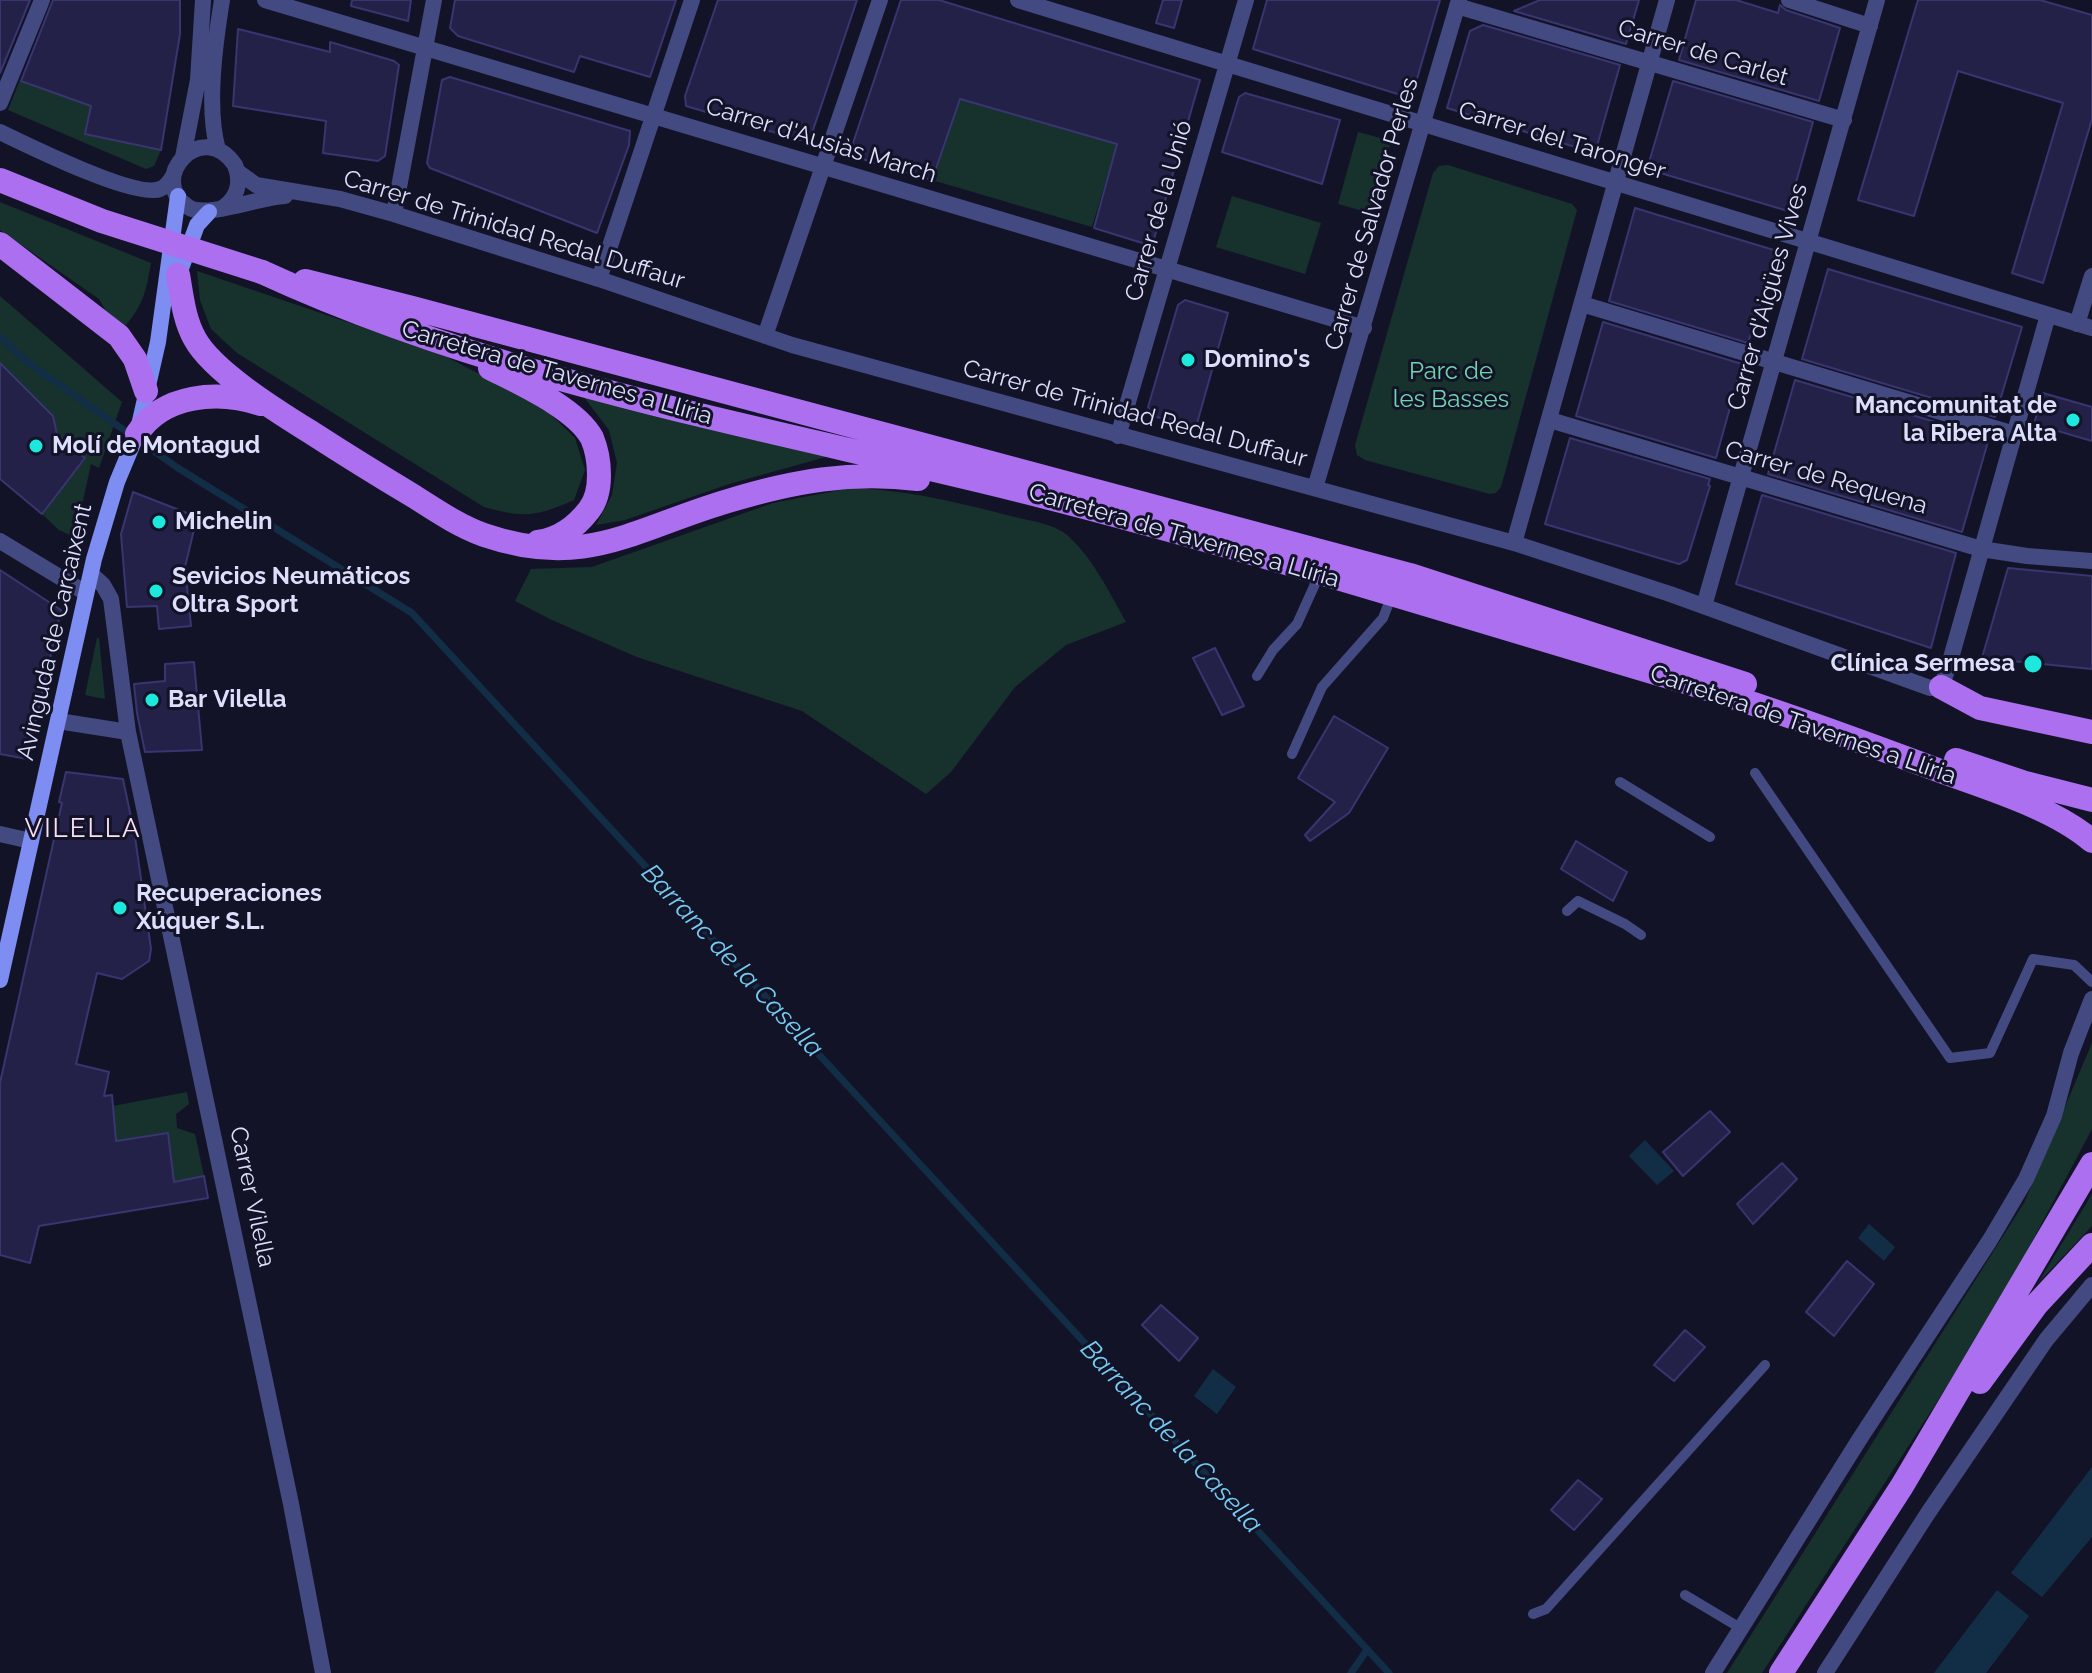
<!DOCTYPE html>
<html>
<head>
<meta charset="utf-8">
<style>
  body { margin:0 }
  canvas { display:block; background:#131328 }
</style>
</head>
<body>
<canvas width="2092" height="1673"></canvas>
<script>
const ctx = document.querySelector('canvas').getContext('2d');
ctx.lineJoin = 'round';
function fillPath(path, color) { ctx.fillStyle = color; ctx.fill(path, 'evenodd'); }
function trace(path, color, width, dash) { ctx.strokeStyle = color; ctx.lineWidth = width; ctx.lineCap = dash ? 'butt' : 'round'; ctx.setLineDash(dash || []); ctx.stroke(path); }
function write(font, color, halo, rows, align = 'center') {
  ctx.font = font + ' Raleway,sans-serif'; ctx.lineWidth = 6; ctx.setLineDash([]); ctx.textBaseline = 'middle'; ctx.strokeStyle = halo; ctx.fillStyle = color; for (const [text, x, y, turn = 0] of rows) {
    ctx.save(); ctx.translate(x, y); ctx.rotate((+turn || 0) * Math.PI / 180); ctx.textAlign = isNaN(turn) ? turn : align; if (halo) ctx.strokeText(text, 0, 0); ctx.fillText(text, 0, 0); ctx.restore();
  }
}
fillPath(new Path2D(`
  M20,80l71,26 -6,28 76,16 -7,16 -8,3 -138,-59z
  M960,99l157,45 -25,83 -160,-47z
  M1358,132l33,9 -21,72 -32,-9z
  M1448,165l124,39 5,6 -76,277 -5,6 -6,1 -125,-34 -8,-5 -2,-10 78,-272 6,-7z
  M1232,196l89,27 -16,51 -89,-27z
  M0,202l151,61c-5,28 -7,41 -26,63l-19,-15 -7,-12 -99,-69z
  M197,271l244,83 103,54 31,30 10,32 -11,30c-39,17 -50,18 -90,7l-247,-154 -26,-24 -11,-29z
  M0,296l122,106 -23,66 -8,-4 -16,73 -16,-7 -17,-16 43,-56 -28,-24 -4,-18 -53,-46z
  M580,392l253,63 -104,29 -104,36 -29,5 16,-30 5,-32 -8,-33z
  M851,488c57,2 109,15 164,29 16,4 39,7 52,18 26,23 42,57 59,87l-60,23 -51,42 -64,85 -25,22 -124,-83 -165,-54 -85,-37 -37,-19 16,-32 61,-2 181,-64z
  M97,638h2l6,61 -20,-4z
  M2092,1043v86l-99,186 -231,358h-35l297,-470z
  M187,1092l2,12 -13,10 1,14 18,6 9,42 -31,6 -5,-48 -52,7 -3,-35z
  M2092,1194v32l-54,57z`), '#17312c');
fillPath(new Path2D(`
  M1645,1140l29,31 -17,14 -28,-29z
  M1869,1224l26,23 -11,14 -26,-23z
  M1213,1369l23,18 -19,27 -23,-18z
  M2092,1467v70l-50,60 -31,-24z
  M1997,1590l32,26 -43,57h-52z`), '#122e46');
trace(new Path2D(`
  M0,337l27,25 151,106 234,145 977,1060
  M1351,1673l16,-23`), '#122e46', 7);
const building = new Path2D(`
  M0,0h30l-30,73z
  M53,0h127v34l-19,116 -76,-16 6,-28 -70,-25z
  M352,0h59l-3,21 -57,-15z
  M455,0h221l-26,77 -70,-21 -6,16 -116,-36 -8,-8z
  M718,0h139l-46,136 -11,4 -114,-34 -1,-10z
  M901,0h38l261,80 -48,166 -58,-18 23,-84 -157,-45 -28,81 -83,-25z
  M1163,0h19l-8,28 -18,-5z
  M1267,0h173l-28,96h-8l-151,-47z
  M1540,0h99l-13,44 -112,-33z
  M1696,0h40l42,13 2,-8 6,5 54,18 -21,73 -140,-41z
  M1918,0h122l52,15v104l-49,164 -31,-10 51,-170 -105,-32 -44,145 -56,-16z
  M1483,25l137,40 -25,88 -148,-45 23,-77z
  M238,29l92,23v-10l64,19 5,4 -14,91 -7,5 -55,-8 3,-32 -93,-15z
  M450,77l180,54 -1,14 -32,88 -167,-65 -3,-5 15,-83z
  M1673,81l140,41 -25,89 -141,-42z
  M1245,93l95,27 -18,64 -100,-32 17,-55z
  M1635,208l142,43 -29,92 -139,-42z
  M1828,269l194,58 -27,90 -193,-58z
  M1185,300l43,13 -32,114 -43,-11 -5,-9 30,-102z
  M1603,322l139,42 -26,94 -140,-42z
  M0,363l53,53 4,18 28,24 -43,56 -42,-35z
  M1795,380l194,58 -27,94 -194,-58z
  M2043,393l49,14v34l-58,-17z
  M1570,438l140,41 -2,6 2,1 -23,74 -8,4 -134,-40z
  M133,492l64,25 -12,50 6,59 -32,3 -2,-23 -30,1 -6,-73z
  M1762,495l194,58 -25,95 -195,-64z
  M2008,568l84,8v93l-110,-11z
  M0,570l61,40 -34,149 -27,-5z
  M1215,648l29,58 -22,9 -29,-57z
  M194,662l8,88 -57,2 -8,-39 -3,-29 31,-3v-17z
  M1334,716l54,32 -39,65 -39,28 -5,-6 30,-33 -37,-24z
  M66,772l57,7 12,58 16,112 -2,12 -27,18 -25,-6 -21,91 33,8 -5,24 8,-1 4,46 52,-8 6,49 30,-6 4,22 -169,28 -9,37 -30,-8v-172l62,-280 -3,-1z
  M1576,841l51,31 -14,29 -52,-32z
  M1710,1111l20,21 -47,44 -20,-24z
  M1782,1163l15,16 -44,45 -16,-20z
  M1847,1261l27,23 -40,52 -28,-24z
  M1161,1305l37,33 -19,23 -37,-36z
  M1685,1330l20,17 -31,34 -20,-16z
  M1578,1480l24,19 -28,31 -23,-20z`);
fillPath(building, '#232147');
trace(building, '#383570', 2);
trace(new Path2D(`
  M1257,676l16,-26 24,-26 23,-51
  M1292,754l30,-67 61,-69 9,-23
  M1755,773l195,285 40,-5 43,-94 41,6 18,17
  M1620,782l90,55
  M1567,911l11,-10 47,23 16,11
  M1685,1595l57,34
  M1533,1614l13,-5 219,-244`), '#434a82', 10);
trace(new Path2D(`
  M265,0l1099,328
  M1018,0l1074,328
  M1789,0l81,26
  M1457,6l387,114
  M0,103l42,-103
  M0,132c27,13 136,67 160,57 6,-2 10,-8 13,-13
  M218,150c-12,-42 -3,-107 4,-150
  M183,157l15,-77 5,-80
  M238,172l18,13 84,14 54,15 205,65 193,66 722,198 156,51 260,94 11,-1 8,-22 99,-350
  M221,209c16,-10 21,-26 14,-44 -33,-48 -89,14 -47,42 18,12 71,-10 97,-11
  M394,214l40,-214
  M599,279l93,-279
  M1582,304l432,130
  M2077,324l15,-48
  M765,336l115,-336
  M1550,420l431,129 46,7 65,5
  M1118,436l128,-436
  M1315,488l144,-488
  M0,541l86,52
  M1514,543l153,-543
  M91,574l12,11 8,14 17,133 163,772 32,169
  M1704,606l173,-606
  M58,721l70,11
  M0,834l31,7
  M1713,1673l146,-233 131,-200 36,-61 28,-63 17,-63 21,-54
  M1825,1673l103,-160 118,-173 46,-55`), '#434a82', 16);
trace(new Path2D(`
  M176,282l21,-57 12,-13
  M0,980l94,-421 23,-77 20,-48 21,-92 20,-146`), '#7e8df2', 16);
trace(new Path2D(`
  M0,244l119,92 16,23 11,32
  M262,272c234,108 491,153 740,214 219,54 434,122 650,186 96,28 189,62 283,97 48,18 118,38 157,72
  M178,275c4,22 6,45 17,64 18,33 85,74 117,94 34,22 68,43 103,64 22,14 44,29 69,38 101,35 152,-7 244,-34 66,-20 122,-30 190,-22
  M305,281l107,27 998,267 335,109
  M490,368c29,15 86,40 102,70 5,12 7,25 7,37 0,12 -2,25 -10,35 -13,17 -30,29 -51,32
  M137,434c26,-40 81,-44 124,-30
  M1941,687l39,21 112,24
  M1956,760l66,22 70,18
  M1980,1382l57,-78 55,-59
  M1781,1673l121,-187 190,-322`), '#ac6ff0', 24);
trace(new Path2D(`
  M0,180l102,41 160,51`), '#ac6ff0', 24);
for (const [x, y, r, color] of [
  [1188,360,8,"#1de8dd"],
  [2073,420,8,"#1de8dd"],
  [36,446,8,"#1de8dd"],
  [159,522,8,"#1de8dd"],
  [156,591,8,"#1de8dd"],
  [2033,664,10,"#1de8dd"],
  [152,700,8,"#1de8dd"],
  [120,908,8,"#1de8dd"]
]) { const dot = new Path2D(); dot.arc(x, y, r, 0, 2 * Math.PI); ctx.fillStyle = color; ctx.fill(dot); trace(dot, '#131328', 3); }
write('24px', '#dddefc', '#131328', [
  ["Carrer de Carlet",1703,53,17],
  ["Carrer d'Ausiàs March",821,141,17],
  ["Carrer del Taronger",1562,141,17],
  ["Carrer de la Unió",1159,211,-74],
  ["Carrer de Salvador Perles",1372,214,-74],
  ["Carrer de Trinidad Redal Duffaur",514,230,17],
  ["Carrer d'Aigües Vives",1768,297,-74],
  ["Carretera de Tavernes a Llíria",557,373,16],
  ["Carrer de Trinidad Redal Duffaur",1135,414,15],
  ["Carrer de Requena",1826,478,16],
  ["Carretera de Tavernes a Llíria",1184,536,16],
  ["Avinguda de Carcaixent",55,632,-77],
  ["Carretera de Tavernes a Llíria",1803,725,19],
  ["Carrer Vilella",252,1197,78]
]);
write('bold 24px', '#dddefc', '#131328', [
  ["Domino's",1204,360],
  ["Mancomunitat de",2057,406,"right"],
  ["la Ribera Alta",2057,434,"right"],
  ["Molí de Montagud",52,446],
  ["Michelin",175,522],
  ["Sevicios Neumáticos",172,577],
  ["Oltra Sport",172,605],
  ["Clínica Sermesa",2015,664,"right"],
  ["Bar Vilella",168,700],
  ["Recuperaciones",136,894],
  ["Xúquer S.L.",136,922]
], 'left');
write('24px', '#6fd5ac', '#131328', [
  ["Parc de",1451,372],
  ["les Basses",1451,400]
]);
ctx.letterSpacing = '2px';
write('26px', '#fcdff6', '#131328', [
  ["VILELLA",83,829]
]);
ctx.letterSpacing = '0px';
write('italic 26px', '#76cbf1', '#131328', [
  ["Barranc de la Casella",732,961,47],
  ["Barranc de la Casella",1171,1437,47]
]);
</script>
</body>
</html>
